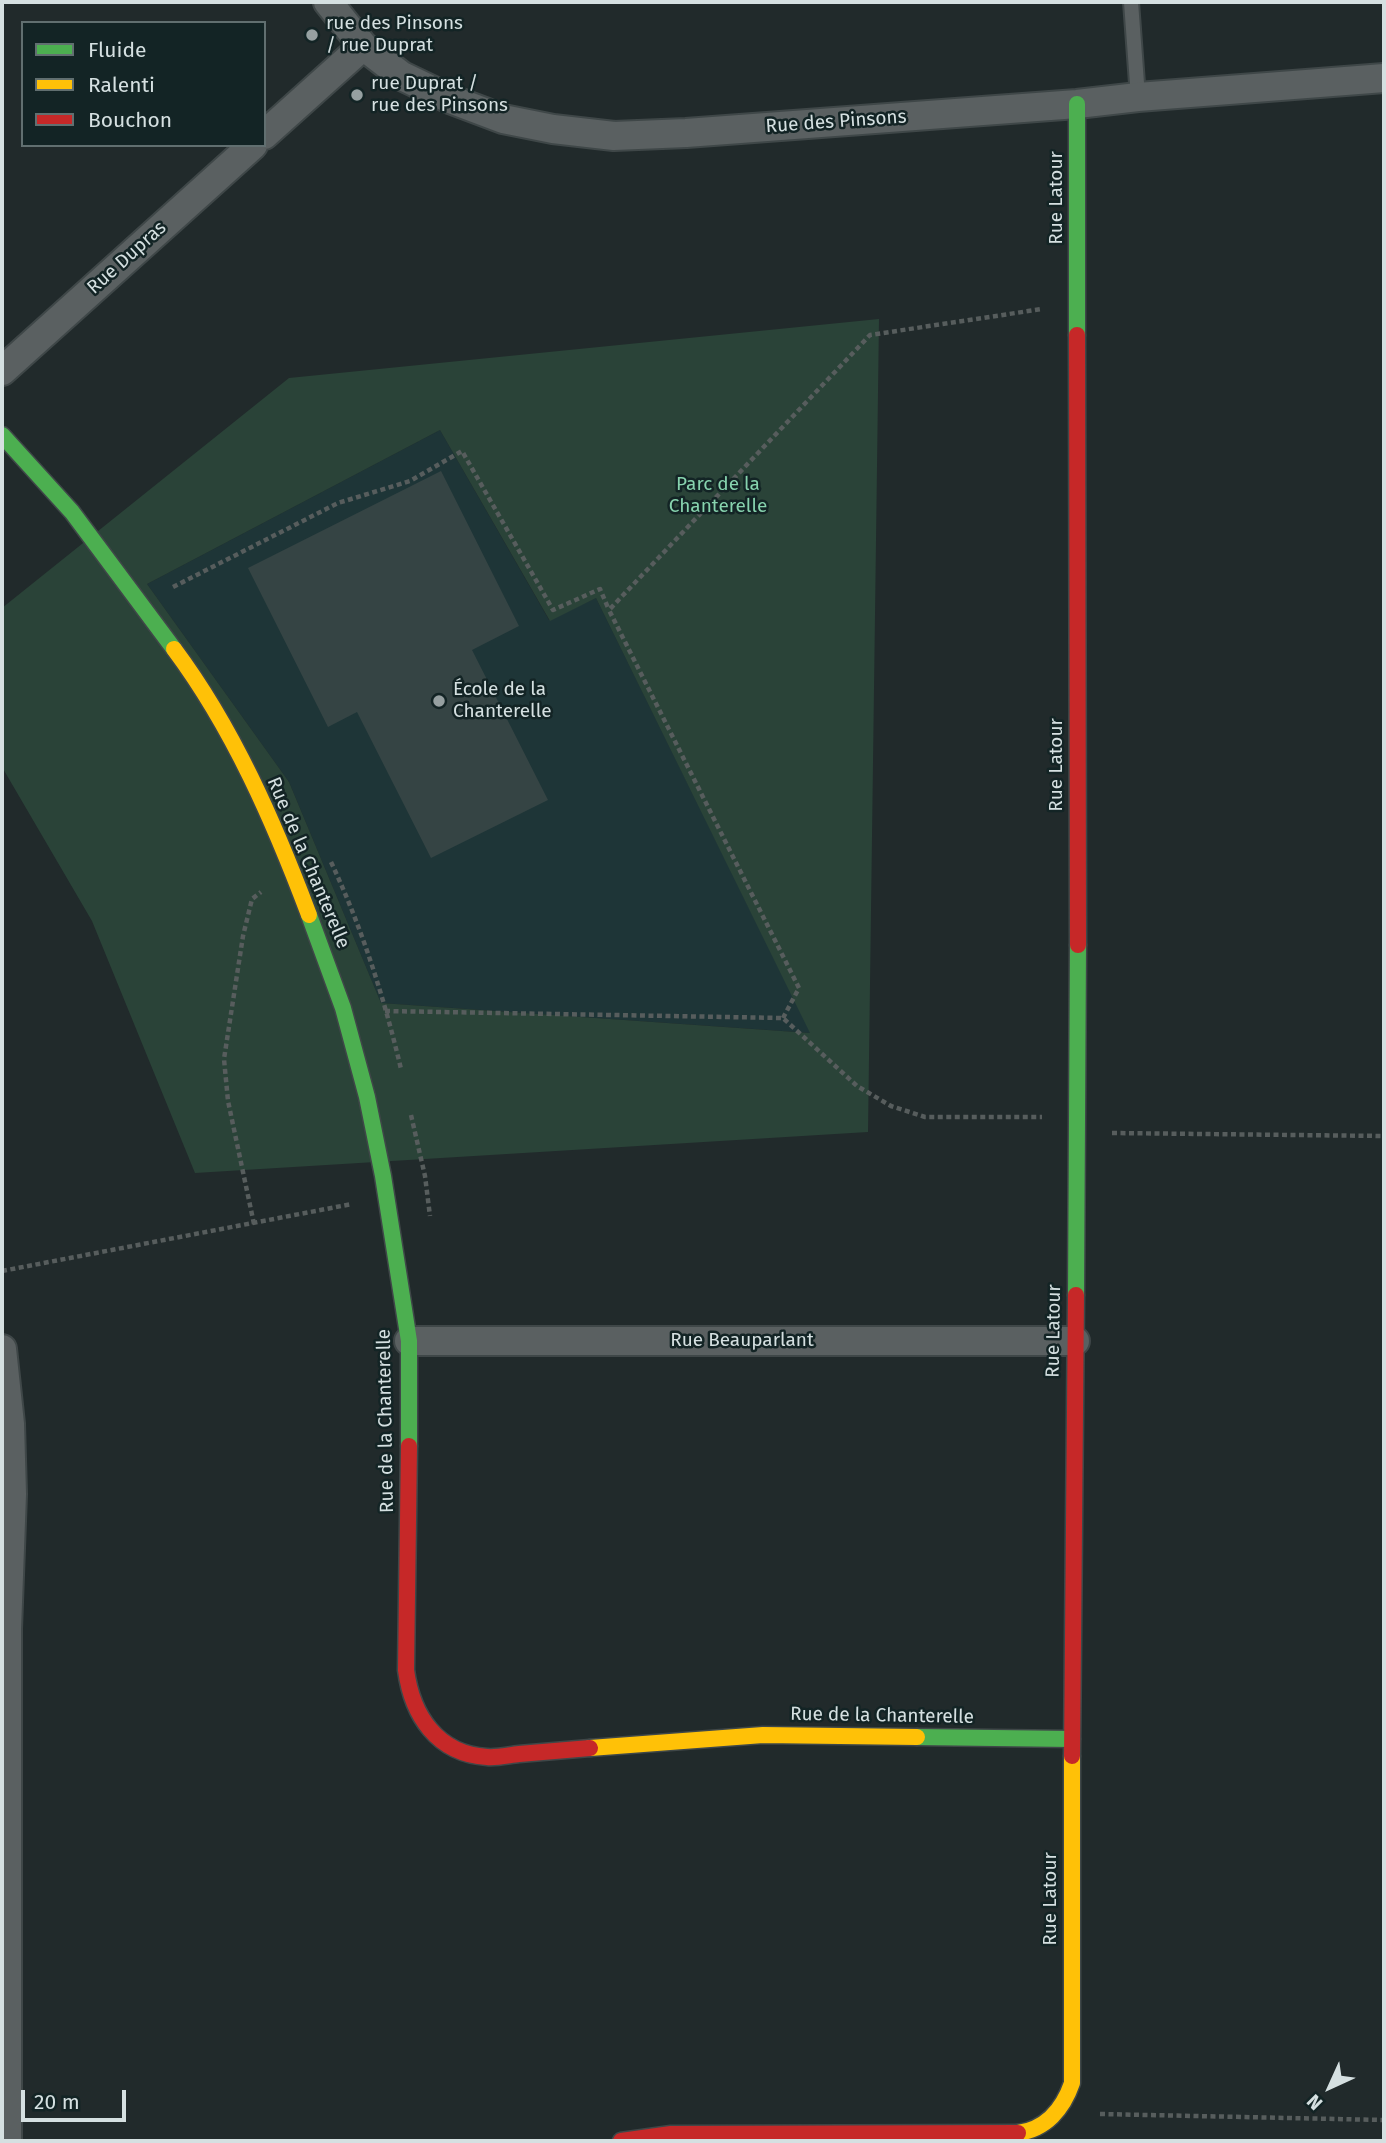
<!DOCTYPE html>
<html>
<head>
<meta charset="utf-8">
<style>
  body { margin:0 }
  #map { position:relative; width:1386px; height:2143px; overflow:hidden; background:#212a2b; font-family:"Fira Sans",sans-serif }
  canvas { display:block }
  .frame { position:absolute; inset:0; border:4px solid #d5e0e1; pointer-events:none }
  .legend { position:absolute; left:21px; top:21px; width:245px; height:126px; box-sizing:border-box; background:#132425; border:2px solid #616f70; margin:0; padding:9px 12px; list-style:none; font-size:21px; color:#d5e0e1 }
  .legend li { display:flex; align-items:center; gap:14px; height:35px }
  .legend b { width:35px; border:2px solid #616f70 }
  .north { position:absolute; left:1295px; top:2052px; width:70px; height:70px; -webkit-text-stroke:5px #132425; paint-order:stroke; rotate:225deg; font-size:19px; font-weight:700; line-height:28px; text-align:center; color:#d5e0e1 }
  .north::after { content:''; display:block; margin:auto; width:24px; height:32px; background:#d5e0e1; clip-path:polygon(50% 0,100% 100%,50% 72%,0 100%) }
  .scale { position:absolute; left:21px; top:2090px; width:105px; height:32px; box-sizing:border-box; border:4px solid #d5e0e1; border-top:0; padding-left:9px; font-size:21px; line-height:24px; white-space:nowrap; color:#d5e0e1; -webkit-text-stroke:5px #132425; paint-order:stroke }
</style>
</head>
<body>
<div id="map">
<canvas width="1386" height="2143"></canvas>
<div class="frame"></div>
<ul class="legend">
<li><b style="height:9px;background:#4caf50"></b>Fluide</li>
<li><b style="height:9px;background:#ffc107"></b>Ralenti</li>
<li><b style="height:9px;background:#c62828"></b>Bouchon</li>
</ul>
<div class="north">N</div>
<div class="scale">20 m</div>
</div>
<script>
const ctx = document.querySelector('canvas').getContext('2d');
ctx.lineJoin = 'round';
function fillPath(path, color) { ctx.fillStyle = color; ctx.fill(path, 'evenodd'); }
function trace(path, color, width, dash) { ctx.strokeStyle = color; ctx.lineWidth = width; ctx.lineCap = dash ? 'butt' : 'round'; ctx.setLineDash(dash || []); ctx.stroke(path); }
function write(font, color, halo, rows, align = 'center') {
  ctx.font = font + ' "Fira Sans",sans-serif'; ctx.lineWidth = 5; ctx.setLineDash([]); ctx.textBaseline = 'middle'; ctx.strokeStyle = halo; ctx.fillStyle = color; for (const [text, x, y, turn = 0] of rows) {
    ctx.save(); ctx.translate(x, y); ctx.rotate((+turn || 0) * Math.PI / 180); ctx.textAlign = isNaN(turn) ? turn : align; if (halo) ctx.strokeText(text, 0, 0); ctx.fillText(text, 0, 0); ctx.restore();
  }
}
fillPath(new Path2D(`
  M440,430l109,190 47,-22 215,435 -430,-30 -92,-221 -142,-198z`), '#1e3537');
fillPath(new Path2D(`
  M879,319l-11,813 -673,41 -103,-252 -90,-154v-159l287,-230zM440,430l110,191 46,-23 214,435 -429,-30 -92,-221 -142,-198z`), '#2a4338');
fillPath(new Path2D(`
  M441,471l78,155 -47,24 76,150 -117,58 -74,-146 -29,15 -80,-159z`), '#354444');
const lane = new Path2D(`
  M1131,2l7,95`);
const street = new Path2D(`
  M328,2l35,44 39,30 48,23 53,20 50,10 61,7 72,-3 391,-29 61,-7 246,-19
  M264,135l99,-89
  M2,371l251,-226
  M409,1341h666
  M2,1349l8,75 2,70 -5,135v512`);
const fast = new Path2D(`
  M1077,104v231
  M2,435l70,77 102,137
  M309,915l34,93 24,89 16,79 26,165v105
  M1076,1295l2,-350
  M917,1737l155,2`);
const slow = new Path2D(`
  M174,649c59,79 100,173 135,266
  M590,1748l173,-13 154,2
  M1018,2133c28,-4 45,-24 54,-50v-327`);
const jam = new Path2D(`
  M1077,335l1,610
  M409,1446l-3,224c6,45 31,84 81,87 10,1 22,-2 32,-3 24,-2 47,-4 71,-6
  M1072,1756l4,-461
  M621,2141l50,-7 347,-1`);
trace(lane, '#3f4748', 18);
trace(street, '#3f4748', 32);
trace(fast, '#3f4748', 19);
trace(slow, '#3f4748', 19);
trace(jam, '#3f4748', 19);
trace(new Path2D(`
  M173,587l165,-84 72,-22 52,-30 91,159 47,-21 9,21
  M331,862c31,66 53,135 70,207
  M385,1011l398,7 74,68 34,20 34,11h117
  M783,1018l16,-30 -190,-378 261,-275 172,-26
  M411,1115l14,61 5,40
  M1112,1133l272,3
  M254,1224l-26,-123 -4,-42 19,-123 9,-37 9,-7
  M2,1271l350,-67
  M1100,2114l284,6`), '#575d5d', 4.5, [5, 3.5]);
trace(lane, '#5a6061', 14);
trace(street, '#5a6061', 28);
trace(fast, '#4caf50', 16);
trace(slow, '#ffc107', 16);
trace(jam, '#c62828', 16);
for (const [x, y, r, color] of [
  [312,35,7,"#96a0a1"],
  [357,95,7,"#96a0a1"],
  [439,701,7,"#96a0a1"]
]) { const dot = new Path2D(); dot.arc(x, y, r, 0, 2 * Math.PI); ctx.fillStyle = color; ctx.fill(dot); trace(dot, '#132425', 2.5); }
write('19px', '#d5e0e1', '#132425', [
  ["rue des Pinsons",326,24],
  ["/ rue Duprat",326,46],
  ["rue Duprat /",371,84],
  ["rue des Pinsons",371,106],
  ["École de la",453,690],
  ["Chanterelle",453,712]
], 'left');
write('19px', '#d5e0e1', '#132425', [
  ["Rue des Pinsons",836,122,-4],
  ["Rue Latour",1057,198,-90],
  ["Rue Dupras",127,258,-42],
  ["Rue Latour",1057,765,-90],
  ["Rue de la Chanterelle",308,863,67],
  ["Rue Latour",1054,1331,-89],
  ["Rue Beauparlant",742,1341],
  ["Rue de la Chanterelle",386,1421,-91],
  ["Rue de la Chanterelle",882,1716,1],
  ["Rue Latour",1051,1899,-90]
]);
write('19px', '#87d3ae', '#132425', [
  ["Parc de la",718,485],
  ["Chanterelle",718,507]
]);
</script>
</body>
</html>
